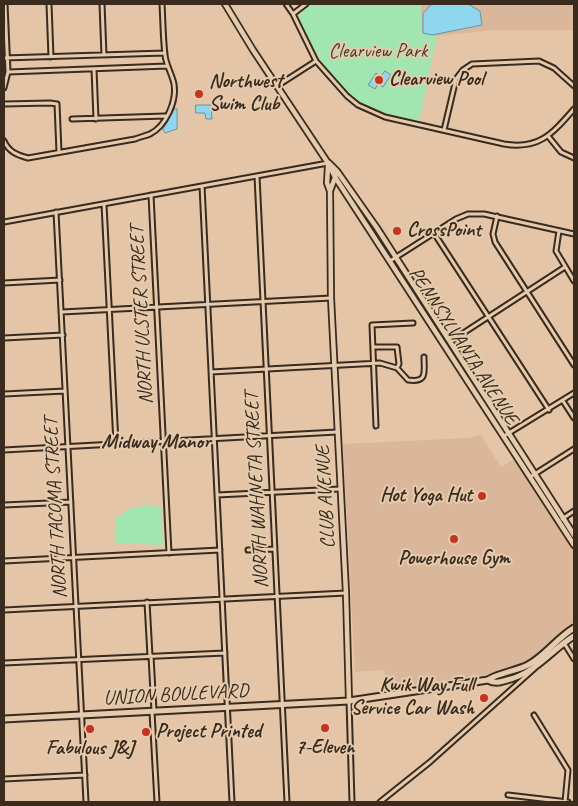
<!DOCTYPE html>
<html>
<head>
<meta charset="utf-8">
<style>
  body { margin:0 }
  #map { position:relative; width:578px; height:806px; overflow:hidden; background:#e4c5a7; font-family:Caveat,sans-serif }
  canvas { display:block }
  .frame { position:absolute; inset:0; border:5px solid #3b2a1e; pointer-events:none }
</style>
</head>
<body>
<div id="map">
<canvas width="578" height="806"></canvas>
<div class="frame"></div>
</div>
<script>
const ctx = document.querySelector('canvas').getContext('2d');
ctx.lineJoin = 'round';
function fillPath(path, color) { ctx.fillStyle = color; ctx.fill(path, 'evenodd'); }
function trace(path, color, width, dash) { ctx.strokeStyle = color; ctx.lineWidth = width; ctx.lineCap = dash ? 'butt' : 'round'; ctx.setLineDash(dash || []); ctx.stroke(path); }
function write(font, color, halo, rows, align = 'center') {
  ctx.font = font + ' Caveat,sans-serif'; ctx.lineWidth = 4; ctx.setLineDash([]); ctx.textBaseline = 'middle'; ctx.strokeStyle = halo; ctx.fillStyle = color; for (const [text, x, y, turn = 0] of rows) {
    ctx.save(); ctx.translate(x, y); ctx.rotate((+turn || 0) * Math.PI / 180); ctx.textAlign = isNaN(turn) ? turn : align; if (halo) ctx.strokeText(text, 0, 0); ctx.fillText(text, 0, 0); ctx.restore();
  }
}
fillPath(new Path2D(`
  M421,4h153v26h-82l-55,6 -15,-3z
  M481,435l20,32 16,-9 57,91v77l-16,11 -31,27 -29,9 -111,15 -3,-18 -29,2 -12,-228 125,-6z`), '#dab79a');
fillPath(new Path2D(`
  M311,4h110l1,29 15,3 -18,85c-15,-4 -31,-6 -45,-11 -36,-14 -60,-59 -76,-91l3,-7z
  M147,505l14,2 2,38 -47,-2v-25l13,-9z`), '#a1e6b1');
const water = new Path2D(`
  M432,4h36l12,7 2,14 -50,10 -9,-2v-19z
  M385,71l6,4 -8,12 -5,-3 -3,5 -7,-4 8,-12 5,3z
  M196,105h15l1,14h-6l-1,-6h-9z
  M177,109v20l-12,4 -2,-3 10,-20z`);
fillPath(water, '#8ed7ef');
trace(water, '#6d929b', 1);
const minor = new Path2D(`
  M49,4l2,53
  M102,4l2,51
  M286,4l7,10 23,47 31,35 11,9 27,12 119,27c35,6 48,-10 70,-35
  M293,14l13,-10
  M4,58l161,-5
  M94,69l2,50
  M8,72l159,-6
  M277,86l39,-25
  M4,88l4,-16 -3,-68
  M4,104l46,-1 7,1 2,48
  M72,119l93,-3
  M444,130l12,-51 7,-9 9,-6 67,-3 15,7 20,18
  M548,136l13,16 13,6
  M4,141c5,11 13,14 24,17l107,-19c5,-2 10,-3 15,-5 16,-8 27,-33 24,-50 -2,-10 -8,-19 -9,-29 -2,-17 -2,-34 -3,-51
  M257,176l30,626
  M202,186l30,616
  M151,195l18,358
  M104,204l12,240
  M56,212l30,590
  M497,216l-4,18 2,8 79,123
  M4,222l324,-59
  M559,231l-3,20 18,30
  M434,233l115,177
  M390,261l66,-42 12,-5h16l90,20
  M4,283l56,-3
  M62,312l269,-14
  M4,338l59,-3
  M451,341l114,-74
  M373,347h24l2,17 -2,4
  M211,372l169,-9 17,5 11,12c20,3 16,-8 16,-23
  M4,394l61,-3
  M563,401l11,17
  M376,426l-4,-101 41,-2
  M504,436l70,-43
  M4,450l333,-18
  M530,477l44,-28
  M217,495l123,-6
  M4,505l67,-3
  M562,519l12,-8
  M248,550l26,-1
  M4,561l216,-11
  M147,602l3,54
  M4,610l342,-17
  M564,643l10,16
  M151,656l3,55
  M4,663l221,-10
  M349,701l3,101
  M152,712l5,90
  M534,715l34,55 -3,32
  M4,779l81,-4
  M508,795l60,7
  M380,802l50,-40 104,-93`);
const tertiary = new Path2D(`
  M225,4l28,46 75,113 7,14 239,368
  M329,163l8,8 40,57 197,307
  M328,166l-1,17 3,8 1,107 15,295 3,108
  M330,191l6,-16`);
const primary = new Path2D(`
  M488,680c7,4 12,2 19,0 29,-7 44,-30 67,-44
  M4,719l345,-18 139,-21c5,-5 31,-10 40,-15 17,-9 29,-27 46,-37`);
trace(minor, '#3b2a1e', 7);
trace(tertiary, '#3b2a1e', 8);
trace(primary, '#3b2a1e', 9);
trace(minor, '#e5cbad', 3);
trace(tertiary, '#e5cbad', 4.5);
trace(primary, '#e5cbad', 5);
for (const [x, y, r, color] of [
  [379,80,5,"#c8321e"],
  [199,94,5,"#c8321e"],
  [397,231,5,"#c8321e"],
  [482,496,5,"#c8321e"],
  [454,539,5,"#c8321e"],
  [484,698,5,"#c8321e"],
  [325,728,5,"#c8321e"],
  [90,729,5,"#c8321e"],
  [146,732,5,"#c8321e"]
]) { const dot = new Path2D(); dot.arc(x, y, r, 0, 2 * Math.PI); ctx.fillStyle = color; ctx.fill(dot); trace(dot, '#e5cbad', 2); }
write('20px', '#453d2d', '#e5cbad', [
  ["Clearview Park",378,52]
]);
write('bold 20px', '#3b2a1e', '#e5cbad', [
  ["Clearview Pool",389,80],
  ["Northwest",209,82],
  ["Swim Club",209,105],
  ["CrossPoint",407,231],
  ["Hot Yoga Hut",472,496,"right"],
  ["Powerhouse Gym",454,559,"center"],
  ["Kwik Way Full",474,686,"right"],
  ["Service Car Wash",474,709,"right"],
  ["Project Printed",156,732],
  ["7-Eleven",325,748,"center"],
  ["Fabulous J&J",90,749,"center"]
], 'left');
write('20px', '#3b2a1e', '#e5cbad', [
  ["NORTH ULSTER STREET",142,315,-93],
  ["PENNSYLVANIA AVENUE",463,346,57],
  ["NORTH WAHNETA STREET",257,490,-93],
  ["CLUB AVENUE",326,497,-93],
  ["NORTH TACOMA STREET",56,508,-93],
  ["UNION BOULEVARD",176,695,-3]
]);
write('bold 21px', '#3b2a1e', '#e5cbad', [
  ["Midway Manor",156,442]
]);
</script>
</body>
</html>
